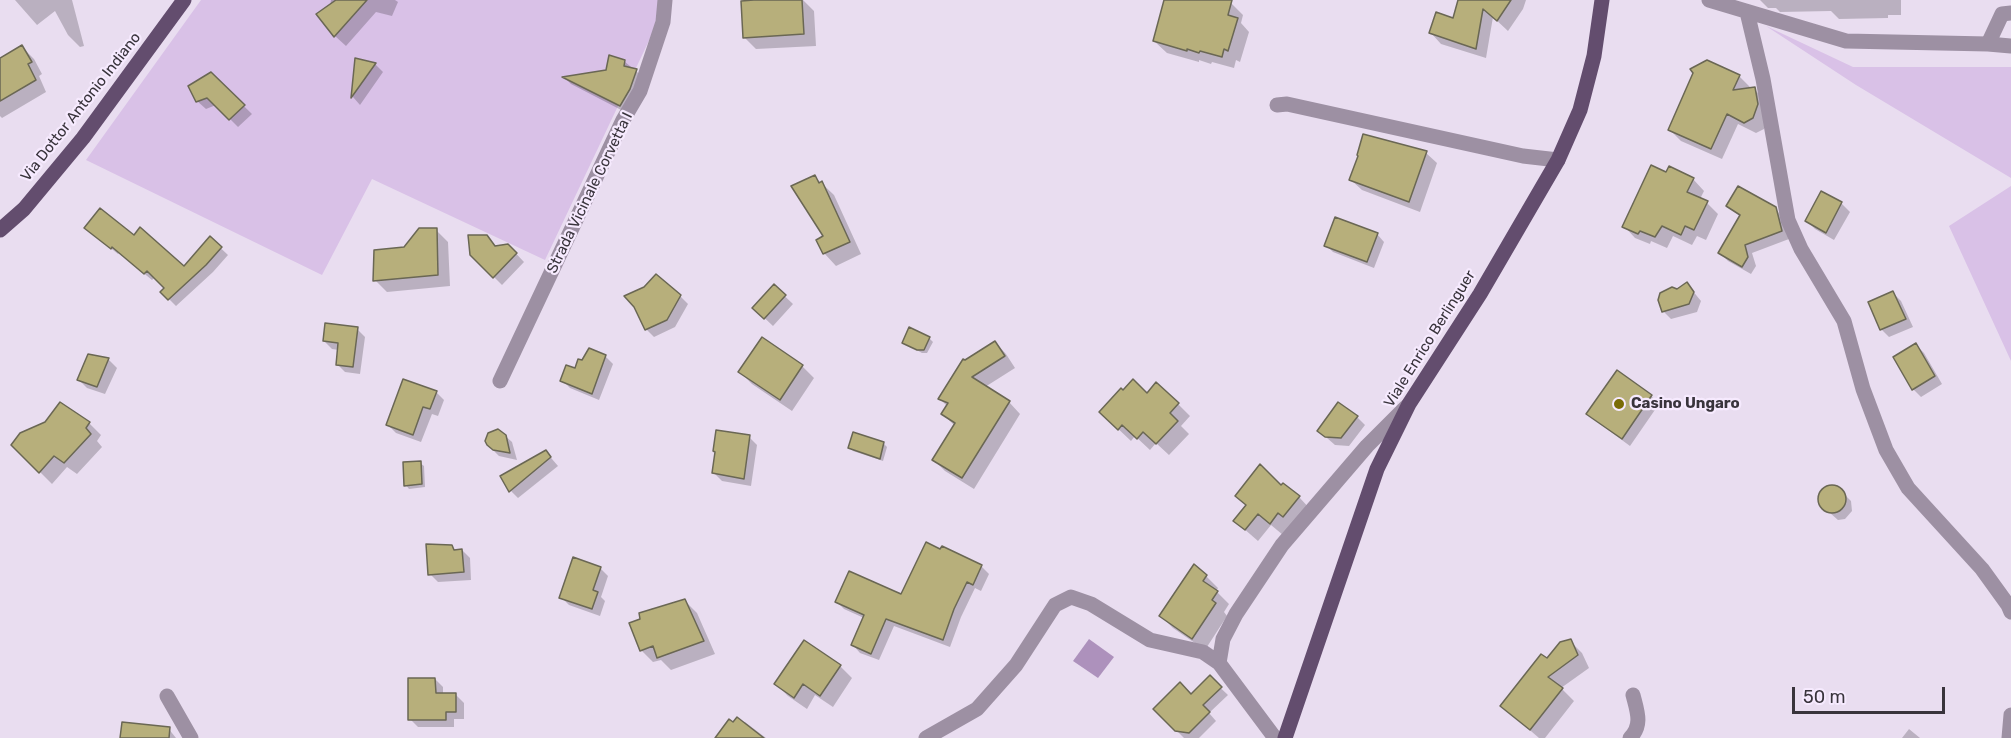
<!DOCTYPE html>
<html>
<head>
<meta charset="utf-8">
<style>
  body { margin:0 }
  #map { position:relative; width:2011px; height:738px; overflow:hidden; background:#e9ddf0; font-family:Rubik,sans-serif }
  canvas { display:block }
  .scale { position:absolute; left:1792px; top:687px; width:153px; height:27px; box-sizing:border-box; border:3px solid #39343c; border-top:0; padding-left:8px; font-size:18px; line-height:21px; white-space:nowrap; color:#39343c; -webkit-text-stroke:4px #f6eafe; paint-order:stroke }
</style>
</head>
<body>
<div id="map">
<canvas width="2011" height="738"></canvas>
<div class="scale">50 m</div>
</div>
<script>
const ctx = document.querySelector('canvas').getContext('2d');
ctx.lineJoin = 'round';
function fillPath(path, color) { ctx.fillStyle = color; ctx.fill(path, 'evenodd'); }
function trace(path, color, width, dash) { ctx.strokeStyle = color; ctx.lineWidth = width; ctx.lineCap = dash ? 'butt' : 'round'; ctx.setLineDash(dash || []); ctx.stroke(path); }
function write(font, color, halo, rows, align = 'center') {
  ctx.font = font + ' Rubik,sans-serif'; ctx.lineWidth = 4.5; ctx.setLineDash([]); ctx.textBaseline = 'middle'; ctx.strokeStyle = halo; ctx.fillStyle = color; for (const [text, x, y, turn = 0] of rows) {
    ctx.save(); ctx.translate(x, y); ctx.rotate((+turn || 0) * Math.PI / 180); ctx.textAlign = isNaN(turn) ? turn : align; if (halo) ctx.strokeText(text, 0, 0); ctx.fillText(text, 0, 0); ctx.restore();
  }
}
fillPath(new Path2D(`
  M201,0h459l-6,30 -109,230 -173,-81 -50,96 -236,-115z
  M1766,26l87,41h158v111l-155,-93z
  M2011,186v175l-62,-135z`), '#d9c1e7');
fillPath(new Path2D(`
  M1089,639l25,18 -16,21 -25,-17z`), '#ad91bc');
fillPath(new Path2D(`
  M15,0h57l12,46 -4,1 -12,-12 -13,-24 -18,14z
  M331,0h64l3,2 -6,14 -16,-4 -30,34 -11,-10 -5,-30z
  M783,0h20l11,11 2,35 -60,3 -12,-12z
  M1166,0h54l11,3 12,12 -2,8 8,9 -9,30 -4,-2 -2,8 -22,-6 -1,2 -12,-4v2l-32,-9 -13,-12z
  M1460,0h66l-3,9 -15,22 -15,-14 -7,41 -45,-14 -10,-11 23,-13z
  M1760,0h141v15h-13v3l-49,1 -8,-8 -51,1 -4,-4h-8z
  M22,47l12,12 8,15 -3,2 7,16 -44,26 -2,-2v-56z
  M356,60l19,4 8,8 -23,33 -7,-8z
  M624,61l20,17 -17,35 -56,-29 -6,-6 42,-7z
  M211,74l41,40 -14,13 -22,-22 -10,4 -9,-8z
  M1739,76l11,11 -1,3 5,-1 11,11 -1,29 -8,4 -18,-9 -16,35 -41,-18 -11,-11z
  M1426,153l11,10 -17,49 -58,-22 -11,-10z
  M1667,174l26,5 11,12 -4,8 7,4 11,11 -12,26 -9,-4 -5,9 -19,-9 -6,12 -16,-7 -1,3 -15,-6 -11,-12z
  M815,177l19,18 27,59 -25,12 -12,-13 1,-16z
  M1822,193l20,11 8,8 -16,28 -19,-11 -8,-8z
  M1728,206l47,3 8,8 6,22 -37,14 4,13 -5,8 -23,-13 -8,-8 21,-36z
  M436,230l12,12 2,44 -63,6 -12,-12 29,-32z
  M93,234l41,3 50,31 26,-30 18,17 -15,17 -37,34 -14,-14 4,-4 -11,-11 -3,3 -33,-27 -1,1z
  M1377,234l7,8 -10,26 -41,-16 -7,-7z
  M508,245l16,17 -22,23 -30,-30z
  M1687,284l14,17 -4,11 -26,7 -8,-8 15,-21z
  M774,286l19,18 -20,22 -19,-18z
  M1893,293l8,8 12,26 -24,10 -8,-8z
  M680,296l8,8 -13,23 -21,10 -8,-8z
  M357,329l8,8 -5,37 -15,-2 -8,-8 2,-14 -7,-1 -8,-8z
  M929,338l4,4 -6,11h-5l-18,-10z
  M995,342l11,12 9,14 -30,19 24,15 11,12 -46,75 -29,-18 -11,-11 21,-34 -12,-12 4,-8 -7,-7 25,-37z
  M1916,345l8,8 18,31 -21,13 -8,-8z
  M89,355l20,5 8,8 -12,26 -18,-6 -8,-8z
  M605,356l8,8 -14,36 -29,-12 -8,-8 14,-11z
  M802,366l12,12 -22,33 -40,-27 -12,-12z
  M1617,372l34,24 8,8 -29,42 -34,-25 -8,-8z
  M436,392l8,8 -6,16 -6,-2 -11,28 -25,-9 -8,-8z
  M1123,392l24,3 31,9 12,12 -9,10 8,8 -20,21 -13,-12 -6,7 -15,-14 -4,5 -18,-17z
  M1357,417l8,8 -16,21 -14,-1 -16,-14z
  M89,423l12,12 -4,6 5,6 -25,27 -10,-7 -15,17 -39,-39z
  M503,434l9,8 5,18 -18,-4 -9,-9z
  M749,437l8,8 -6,41 -29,-5 -8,-8z
  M883,443l4,4 -4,14 -30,-10 -3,-4z
  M546,452l12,14 -40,32 -7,-7z
  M420,463l4,3 1,21 -16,2 -3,-4z
  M1281,487l18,10 12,13 -28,25 -12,-10 -13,16 -23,-20z
  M1833,487l5,1 13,13 1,10 -7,8 -7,1 -17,-15 -1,-9 4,-7z
  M452,547l4,4 6,-1 8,8 1,22 -33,2 -8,-8z
  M981,566l8,8 -8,17 -6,-3 -14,29 -11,30 -56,-21 -15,34 -19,-7 -7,-8 11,-27 -20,-9 -8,-8 65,-5z
  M600,568l8,8 -7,21 4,4 -5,15 -31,-11 -8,-8z
  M1206,576l12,12 -2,3 13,13 -5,8 3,4 -22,34 -32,-22 -12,-12z
  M684,600l13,13 18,41 -44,16 -10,-10 -8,2 -12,-12z
  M1570,641l12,12 7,15 -28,20 13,13 -29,37h-6l-37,-32 45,-46z
  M805,642l35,24 12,12 -19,29 -18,-12 -8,14 -19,-13 -12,-12z
  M1210,678l18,17 -19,18 7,8 -17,17h-15l-29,-29 36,-13z
  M435,679l8,8v8h13l8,8v16h-10v8h-36l-8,-8z
  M745,722l21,16h-49l17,-14h10z
  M168,728l8,10h-54z
  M1909,729l11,9h-18z`), '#0003');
const building = new Path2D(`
  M336,0h31l-33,37 -18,-23z
  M754,0h48l2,34 -61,4 -2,-37z
  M1164,0h68l-4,15 10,3 -10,33 -4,-2 -2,8 -22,-6 -1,2 -12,-4v2l-34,-10z
  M1458,0h53l-14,21 -14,-12 -7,40 -47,-16 7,-21 17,6z
  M22,45l10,17 -4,2 8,16 -36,21v-43z
  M609,55l16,5 -1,6 13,3 -7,20 -10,17 -58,-29 44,-7z
  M355,58l21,5 -25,35z
  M1707,60l33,15 -7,15 22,-3 3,17 -5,14 -9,5 -17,-9 -16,35 -43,-19 25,-57 -3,-4z
  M211,72l34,33 -16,15 -22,-22 -11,4 -8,-16z
  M1363,134l64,17 -18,51 -60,-22 9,-24 -1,-1z
  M1651,165l15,7 3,-6 25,12 -7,14 21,9 -14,29 -9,-4 -4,9 -19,-9 -7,11 -15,-6 -2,3 -16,-7z
  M815,175l4,8 3,-2 28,61 -27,12 -7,-14 7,-4 -32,-50z
  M1738,186l38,21 6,24 -37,14 3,12 -6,10 -24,-14 22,-38 -14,-9z
  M1821,191l21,11 -16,31 -21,-12z
  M100,208l34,27 6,-8 44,39 26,-30 12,11 -16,18 -38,35 -8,-8 4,-4 -17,-17 -3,3 -32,-27 -1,2 -27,-21z
  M1335,217l43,16 -11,29 -43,-16z
  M419,228h18l1,47 -65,6 1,-31 30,-3z
  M468,235h19l8,11 13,-2 9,9 -24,25 -23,-23z
  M656,274l25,21 -14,25 -22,10 -11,-23 -10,-11 20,-9z
  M1687,282l7,10 -5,12 -27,8 -4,-12 2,-7 12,-6 5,2z
  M774,284l12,11 -22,24 -12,-11z
  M1893,291l13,28 -26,11 -12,-28z
  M325,323l33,4 -5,40 -17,-2 2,-22 -15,-2z
  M909,327l21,10 -6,13h-7l-15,-7z
  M762,337l41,28 -23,35 -42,-28z
  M995,341l10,15 -33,21 38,24 -48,77 -30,-18 23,-37 -14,-9 7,-11 -10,-4 25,-40 2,1z
  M1916,343l19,33 -23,14 -19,-33z
  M589,348l17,7 -14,39 -32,-13 6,-16 9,3 3,-9 4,1z
  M88,354l21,4 -12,29 -20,-7z
  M1617,370l35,25 -30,44 -36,-25z
  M403,379l34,12 -7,18 -7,-2 -10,28 -27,-10z
  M1133,379l14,14 9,-11 23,21 -9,10 8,8 -22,23 -13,-12 -6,7 -15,-14 -4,5 -19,-18 22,-24 2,2z
  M60,402l30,20 -4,6 5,6 -27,29 -10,-7 -15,17 -28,-28 9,-12 25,-11z
  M1338,402l20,14 -17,22 -16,-1 -8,-6z
  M498,429l8,6 4,18 -17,-3 -6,-5 -2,-4 3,-8z
  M716,430l34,5 -6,44 -32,-6 3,-21 -2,-1z
  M853,432l31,10 -4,17 -32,-11z
  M546,450l5,7 -42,35 -9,-16z
  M421,461l1,23 -18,2 -1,-24z
  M1260,464l21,21 2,-2 17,13 -17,21 -5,-4 -8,11 -12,-10 -13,16 -12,-9 13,-16 -11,-9z
  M1818 499a14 14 0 1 1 28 0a14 14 0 1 1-28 0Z
  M926,542l14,7 2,-3 40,19 -9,20 -6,-3 -13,27 -11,31 -57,-21 -15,35 -20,-9 13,-30 -29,-13 14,-31 52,23z
  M426,544l26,1 2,5 8,-1 2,23 -36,3z
  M573,557l28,10 -8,23 5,2 -6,17 -33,-11z
  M1194,564l13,11 -4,6 15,10 -6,9 4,3 -24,36 -33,-23z
  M685,599l19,42 -47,17 -4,-12 -13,5 -11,-28 11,-4 -1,-6z
  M1571,639l7,16 -30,22 15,11 -33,42 -30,-24 41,-52 6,4 13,-16z
  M804,640l37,25 -21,31 -17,-12 -9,14 -20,-14z
  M1210,675l12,12 -19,18 7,7 -21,21 -14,-2 -22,-22 27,-27 11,12z
  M408,678h27l1,15h20v19h-10v8h-38z
  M737,717l27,21h-49l14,-19 4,3z
  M122,722l48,5 -1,11h-49z`);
fillPath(building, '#b7af7b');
trace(building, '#6a6754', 1.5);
trace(new Path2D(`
  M1709,0l137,41 142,3 14,-30 9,-1
  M1747,12l16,67 25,141 13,29 43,72 19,68 23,61 22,38 74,81 26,36 3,7
  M1988,44l23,2
  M1277,105l10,-1 236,52 35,4
  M500,381l123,-261 17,-29 23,-69 2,-22
  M1219,663l56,75
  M167,696l24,42
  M926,738l51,-29 39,-44 39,-60 16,-8 20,7 59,36 53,12 16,11 4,-24 13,-25 46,-69 85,-99 39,-39
  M1630,738c13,-13 7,-27 3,-43
  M2009,738l2,-23`), '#9d90a3', 15);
trace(new Path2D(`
  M0,230l24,-21 59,-71 101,-138
  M1285,738l92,-269 32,-65 71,-110 78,-134 22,-50 14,-54 8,-56`), '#634d6e', 15);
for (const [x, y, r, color] of [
  [1619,404,6,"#7a6c06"]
]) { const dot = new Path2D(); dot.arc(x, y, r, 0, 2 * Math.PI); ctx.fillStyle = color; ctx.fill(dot); trace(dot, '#f6eafe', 2); }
write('15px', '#39343c', '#f6eafe', [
  ["Via Dottor Antonio Indiano",81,107,-52],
  ["Strada Vicinale Corvetta I",590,193,-64],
  ["Viale Enrico Berlinguer",1430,339,-58]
]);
write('bold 15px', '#39343c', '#f6eafe', [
  ["Casino Ungaro",1631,404]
], 'left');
</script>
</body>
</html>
